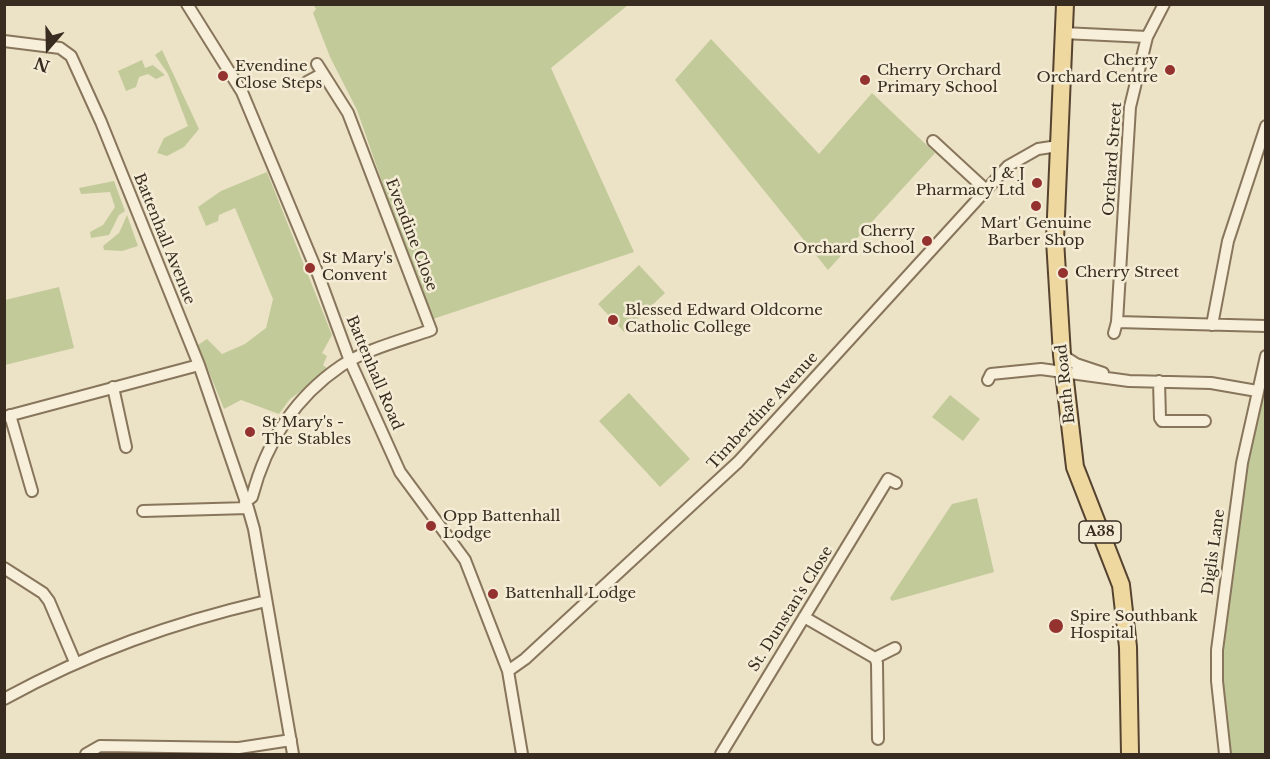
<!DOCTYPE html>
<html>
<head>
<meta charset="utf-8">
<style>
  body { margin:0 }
  #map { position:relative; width:1270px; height:759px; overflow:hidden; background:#ece2c6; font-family:"Libre Baskerville",serif }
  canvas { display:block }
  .frame { position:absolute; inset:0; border:6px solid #382c20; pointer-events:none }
  .north { position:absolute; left:18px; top:18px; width:60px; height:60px; -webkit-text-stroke:4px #f4ecd5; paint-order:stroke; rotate:200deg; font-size:16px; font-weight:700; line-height:24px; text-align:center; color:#382c20 }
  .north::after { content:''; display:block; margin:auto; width:21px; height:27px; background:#382c20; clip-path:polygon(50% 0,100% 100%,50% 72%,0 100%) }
</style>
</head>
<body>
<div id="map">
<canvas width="1270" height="759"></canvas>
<div class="frame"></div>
<div class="north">N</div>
</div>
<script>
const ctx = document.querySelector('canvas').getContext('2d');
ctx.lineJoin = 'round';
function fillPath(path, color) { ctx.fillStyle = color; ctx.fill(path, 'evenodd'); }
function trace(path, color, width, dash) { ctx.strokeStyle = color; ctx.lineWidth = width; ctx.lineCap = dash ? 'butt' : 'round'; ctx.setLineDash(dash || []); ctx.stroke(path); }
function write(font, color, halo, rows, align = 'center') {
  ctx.font = font + ' "Libre Baskerville",serif'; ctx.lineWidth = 5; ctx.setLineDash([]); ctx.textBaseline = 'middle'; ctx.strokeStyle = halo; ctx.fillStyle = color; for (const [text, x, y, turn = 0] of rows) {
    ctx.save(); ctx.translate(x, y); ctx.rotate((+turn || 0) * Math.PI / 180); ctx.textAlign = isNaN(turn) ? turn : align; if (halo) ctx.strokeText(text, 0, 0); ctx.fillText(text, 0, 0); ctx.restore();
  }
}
fillPath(new Path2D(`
  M313,4l315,1 -77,63 83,184 -204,68 -73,-210 -27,-53 -17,-44 3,-4z
  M711,39l108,115 53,-61 63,60 -107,117 -153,-190z
  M162,50l37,79 -15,18 -17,9 -10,-3 7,-15 24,-12 -20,-52 -13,-19z
  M142,60l3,8 8,-3 12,10 -9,4 -8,-5 -9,3 -3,10 -10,4 -8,-20z
  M267,172l65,163 -10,18 5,3 -4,9 6,5 -39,29 -11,15 -38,-14 -17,9 -26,-64 9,-6 15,15 23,-10 21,-16 7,-29 -38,-91 -16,7 -1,6 -12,5 -8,-19 23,-16z
  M114,181l11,30 -6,4 -10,20 -18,3 -1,-6 13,-7 12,-18 -5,-15 -29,2 -2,-6z
  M127,215l11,31 -16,5 -18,-1 -1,-4 16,-13z
  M639,265l26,28 -41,39 -26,-28z
  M59,287l15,61 -69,17v-65z
  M1265,379v375h-35l-8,-72 1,-35 24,-183z
  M629,393l61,66 -30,28 -61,-66z
  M950,395l30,24 -17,22 -31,-24z
  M977,498l17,74 -102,29 -2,-3 62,-94z`), '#c3ca9a');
const street = new Path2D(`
  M187,4l55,88 76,182 32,87 50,111 65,88 43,111 14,83
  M1063,33l84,4
  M4,41l56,7 11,8 30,66 98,243 49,143 6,21 39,225
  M307,82l15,-8
  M933,141l52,48
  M1117,322l13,-215 17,-70 17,-33
  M1212,325l16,-84 38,-115
  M1114,333l3,-11 149,4
  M1062,355l14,9 27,9
  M988,380l3,-6 50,-5 88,12 82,2 46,8
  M1159,381l1,37 2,3h43
  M113,387l13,60
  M10,415l22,76
  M4,417l195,-52
  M245,502l7,-5c14,-54 42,-99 89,-131 23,-16 62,-26 90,-36l-83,-217 -31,-49
  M143,511l105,-3
  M4,568l39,25 6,8 26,61
  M804,617l71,41 2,5 1,76
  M875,658l20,-10
  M508,671l17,-12 213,-197 270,-296 30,-17 20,-3
  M4,699c86,-47 168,-76 262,-98
  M86,754l14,-8 139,2 52,-8
  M721,754l167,-275 8,4
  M1225,754l-8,-73v-31l25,-187 24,-107`);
const primary = new Path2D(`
  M1065,4l-10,236 7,115 13,112 46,118 7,62 2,107`);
trace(street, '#87755c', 14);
trace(primary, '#554330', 20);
trace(street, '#f7efd9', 10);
trace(primary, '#eed8a0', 16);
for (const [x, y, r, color] of [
  [1170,70,6,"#94322f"],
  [223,76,6,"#94322f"],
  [865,80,6,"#94322f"],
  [1037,183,6,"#94322f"],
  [1036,206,6,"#94322f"],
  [927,241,6,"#94322f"],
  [310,268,6,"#94322f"],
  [1063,273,6,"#94322f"],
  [613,320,6,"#94322f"],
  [250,432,6,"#94322f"],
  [431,526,6,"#94322f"],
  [493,594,6,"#94322f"],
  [1056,626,8,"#94322f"]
]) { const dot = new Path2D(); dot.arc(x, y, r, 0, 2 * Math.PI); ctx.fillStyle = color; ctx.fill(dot); trace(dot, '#f4ecd5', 2); }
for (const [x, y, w] of [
  [1100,532,42]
]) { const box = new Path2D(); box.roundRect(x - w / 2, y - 11, w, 22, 4.5); ctx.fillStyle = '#f4ecd5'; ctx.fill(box); trace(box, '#382c20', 1.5); }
write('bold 14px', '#382c20', null, [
  ["A38",1100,532]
]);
write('15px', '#382c20', '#f4ecd5', [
  ["Cherry",1158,61,"right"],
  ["Orchard Centre",1158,78,"right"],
  ["Evendine",235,67],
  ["Close Steps",235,84],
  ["Cherry Orchard",877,71],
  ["Primary School",877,88],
  ["J & J",1025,174,"right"],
  ["Pharmacy Ltd",1025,191,"right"],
  ["Mart' Genuine",1036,224,"center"],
  ["Barber Shop",1036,241,"center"],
  ["Cherry",915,232,"right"],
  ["Orchard School",915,249,"right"],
  ["St Mary's",322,259],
  ["Convent",322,276],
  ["Cherry Street",1075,273],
  ["Blessed Edward Oldcorne",625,311],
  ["Catholic College",625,328],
  ["St Mary's -",262,423],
  ["The Stables",262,440],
  ["Opp Battenhall",443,517],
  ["Lodge",443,534],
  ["Battenhall Lodge",505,594],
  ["Spire Southbank",1070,617],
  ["Hospital",1070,634]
], 'left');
write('15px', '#382c20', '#f4ecd5', [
  ["Orchard Street",1113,159,-86],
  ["Evendine Close",411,235,69],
  ["Battenhall Avenue",164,239,68],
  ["Battenhall Road",374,373,67],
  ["Bath Road",1066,384,-96],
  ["Timberdine Avenue",763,411,-47],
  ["Diglis Lane",1214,552,-82],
  ["St. Dunstan's Close",791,609,-58]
]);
</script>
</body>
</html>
